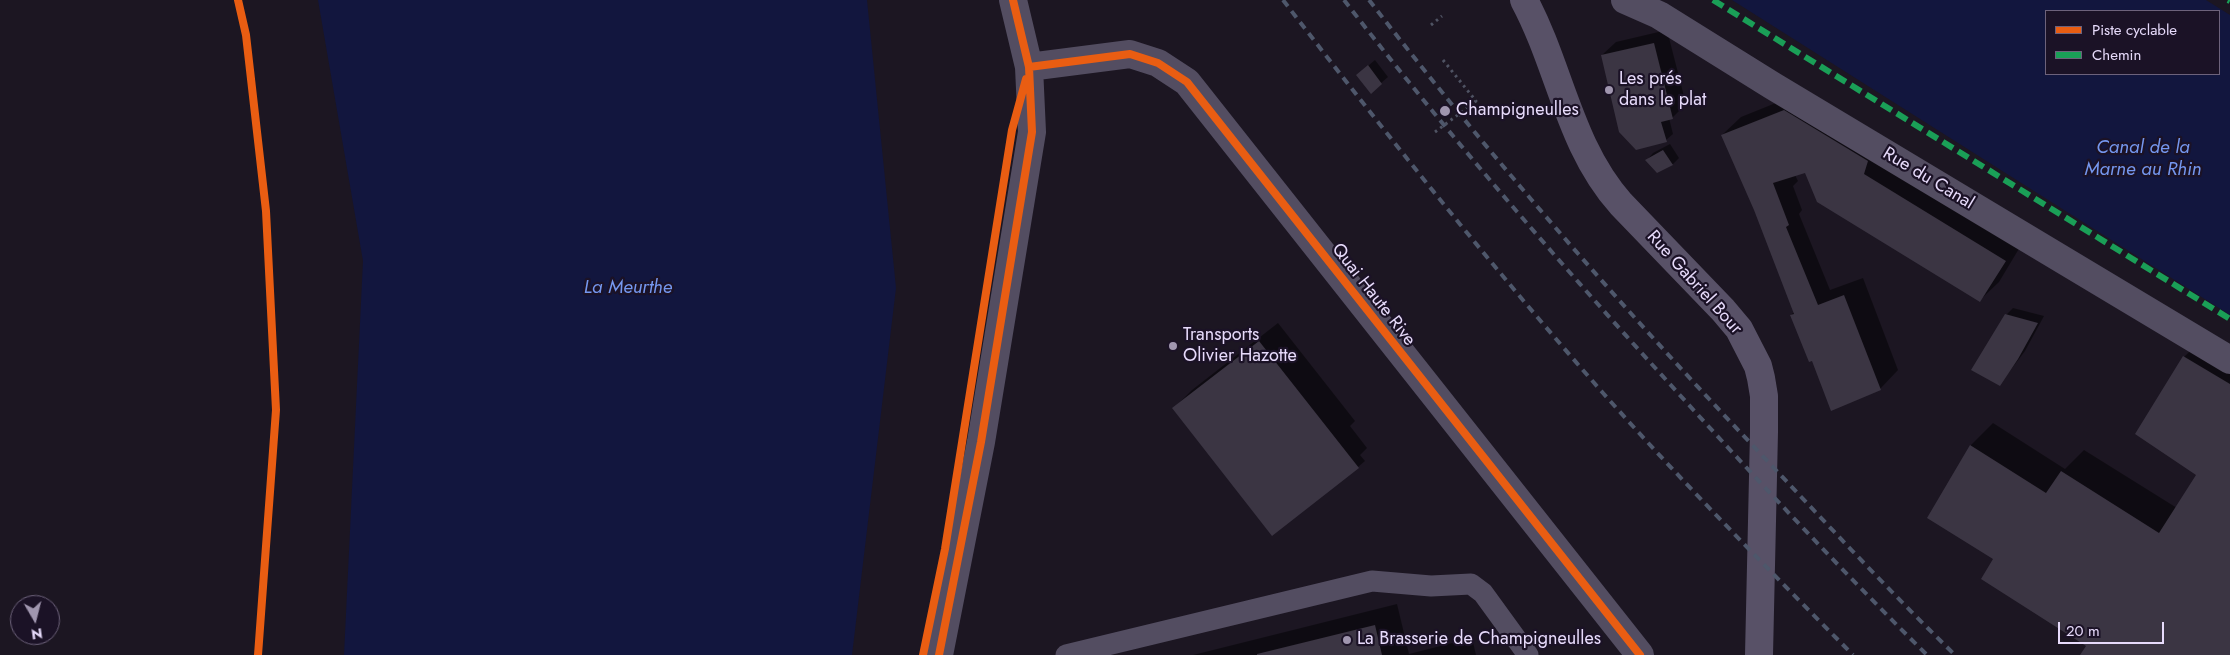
<!DOCTYPE html>
<html>
<head>
<meta charset="utf-8">
<style>
  body { margin:0 }
  #map { position:relative; width:2230px; height:655px; overflow:hidden; background:#1c1622; font-family:Jost,sans-serif }
  canvas { display:block }
  .legend { position:absolute; left:2045px; top:10px; width:175px; height:65px; box-sizing:border-box; background:#1b1226; border:1px solid #6d627b; margin:0; padding:6px 9px; list-style:none; font-size:15px; color:#e7dbfb }
  .legend li { display:flex; align-items:center; gap:10px; height:25px }
  .legend b { width:25px; border:1px solid #6d627b }
  .north { position:absolute; left:10px; top:595px; width:50px; height:50px; box-sizing:border-box; background:#1b1226; border:1px solid #6d627b; border-radius:50%; rotate:172deg; font-size:14px; font-weight:700; line-height:20px; text-align:center; color:#e7dbfb }
  .north::after { content:''; display:block; margin:auto; width:18px; height:22px; background:#a096af; clip-path:polygon(50% 0,100% 100%,50% 72%,0 100%) }
  .scale { position:absolute; left:2058px; top:622px; width:106px; height:22px; box-sizing:border-box; border:2px solid #e7dbfb; border-top:0; padding-left:6px; font-size:15px; line-height:18px; white-space:nowrap; color:#e7dbfb; -webkit-text-stroke:4px #1b1226; paint-order:stroke }
</style>
</head>
<body>
<div id="map">
<canvas width="2230" height="655"></canvas>
<ul class="legend">
<li><b style="height:6px;background:#e95d12"></b>Piste cyclable</li>
<li><b style="height:6px;background:#1a9f57"></b>Chemin</li>
</ul>
<div class="north">N</div>
<div class="scale">20 m</div>
</div>
<script>
const ctx = document.querySelector('canvas').getContext('2d');
ctx.lineJoin = 'round';
function fillPath(path, color) { ctx.fillStyle = color; ctx.fill(path, 'evenodd'); }
function trace(path, color, width, dash) { ctx.strokeStyle = color; ctx.lineWidth = width; ctx.lineCap = dash ? 'butt' : 'round'; ctx.setLineDash(dash || []); ctx.stroke(path); }
function write(font, color, halo, rows, align = 'center') {
  ctx.font = font + ' Jost,sans-serif'; ctx.lineWidth = 4.5; ctx.setLineDash([]); ctx.textBaseline = 'middle'; ctx.strokeStyle = halo; ctx.fillStyle = color; for (const [text, x, y, turn = 0] of rows) {
    ctx.save(); ctx.translate(x, y); ctx.rotate((+turn || 0) * Math.PI / 180); ctx.textAlign = isNaN(turn) ? turn : align; if (halo) ctx.strokeText(text, 0, 0); ctx.fillText(text, 0, 0); ctx.restore();
  }
}
fillPath(new Path2D(`
  M318,0h549l29,288 -44,367h-508l19,-394z
  M1732,0h474l24,15v300zM2046,11h173v63h-173z`), '#12163e');
fillPath(new Path2D(`
  M1667,30l19,74 -13,13 -4,1 4,16 -7,6 -64,-85 14,-13z
  M1375,60l13,17 -7,6 -24,-8z
  M1803,92l220,150 -24,40 -19,18 -174,-129 -11,4 3,6 -5,5 9,24 -3,4 31,76 33,-12 35,92 -18,19 -67,-30 -22,-44 3,-3 -39,-103 -33,-74 19,-18z
  M1670,144l9,14 -6,6 -15,7 -11,-11 6,-7z
  M2013,308l31,8 -19,35 -25,33 6,-69z
  M1278,323l77,98 -5,5 17,22 -7,7 5,6 -7,6 -184,-59 18,-18z
  M2198,343l32,7v305h-148l6,-10 -93,-86 -66,-41 42,-73 22,-22 72,46 19,-19 93,58 21,-33 -61,-41 47,-77z
  M1397,604l12,50 63,-16 4,17h-283z`), '#0007');
fillPath(new Path2D(`
  M1654,43l19,76 -12,3 6,20 -31,8 -17,-18 -18,-77z
  M1368,65l14,19 -11,10 -15,-19z
  M1784,110l84,51 -4,13 142,87 -26,41 -163,-100 -12,-29 -32,10 16,42 -3,2 32,78 26,-10 37,95 -50,21 -19,-50 -3,1 -19,-47 4,-1 -40,-104 -33,-75z
  M1663,150l10,15 -16,8 -12,-13z
  M2005,314l33,9 -20,36 -18,27 -29,-16z
  M1259,341l100,127 -87,68 -100,-128z
  M2183,356l47,28v271h-150l6,-9 -105,-67 12,-20 -66,-41 43,-73 76,48 15,-22 98,62 37,-58 -61,-41z
  M1375,625l7,30h-125v-1z`), '#3b3543');
trace(new Path2D(`
  M1431,25l11,-9
  M1443,60l33,41 -9,7`), '#4f5363', 3, [2.5, 4]);
trace(new Path2D(`
  M1066,655l306,-74 59,5 40,-2 12,9 45,62`), '#534d61', 21);
trace(new Path2D(`
  M1625,0l34,15 114,71 457,274
  M1029,67l101,-13 28,9 29,19 453,573
  M939,655l42,-213 51,-310 -3,-65 -16,-67`), '#534d61', 28);
trace(new Path2D(`
  M1524,0c36,67 45,146 97,204l102,106 16,19 19,37 3,12 3,18v36l-5,223`), '#585167', 28);
trace(new Path2D(`
  M1283,0c103,134 208,266 320,393 80,90 165,176 250,262
  M1344,0c105,136 218,266 334,393 81,89 163,177 249,262
  M1369,0c116,150 241,294 371,432 71,75 141,151 215,223`), '#4e576b', 4, [8, 6]);
trace(new Path2D(`
  M1435,132l32,-24`), '#4f5363', 3, [2.5, 4]);
trace(new Path2D(`
  M1713,0l517,319
  M2228,0l2,1`), '#1a9f57', 6, [12, 6]);
trace(new Path2D(`
  M238,0l8,35 20,176 10,199 -18,245
  M1029,67l101,-13 28,9 29,19 453,573
  M923,655l22,-106 67,-419 14,-51
  M939,655l42,-213 51,-310 -3,-65 -16,-67`), '#e95d12', 8);
for (const [x, y, r, color] of [
  [1609,90,5,"#a096af"],
  [1445,111,6,"#a096af"],
  [1173,346,5,"#a096af"],
  [1347,640,5,"#a096af"]
]) { const dot = new Path2D(); dot.arc(x, y, r, 0, 2 * Math.PI); ctx.fillStyle = color; ctx.fill(dot); trace(dot, '#1b1226', 2); }
write('18px', '#e7dbfb', '#1b1226', [
  ["Les prés",1619,80],
  ["dans le plat",1619,101],
  ["Champigneulles",1456,111],
  ["Transports",1183,336],
  ["Olivier Hazotte",1183,357],
  ["La Brasserie de Champigneulles",1357,640]
], 'left');
write('18px', '#e7dbfb', '#1b1226', [
  ["Rue du Canal",1928,179,31],
  ["Rue Gabriel Bour",1694,283,48],
  ["Quai Haute Rive",1373,295,52]
]);
write('italic 19px', '#7597ef', '#1b1226', [
  ["Canal de la",2143,148],
  ["Marne au Rhin",2143,170],
  ["La Meurthe",628,288]
]);
</script>
</body>
</html>
